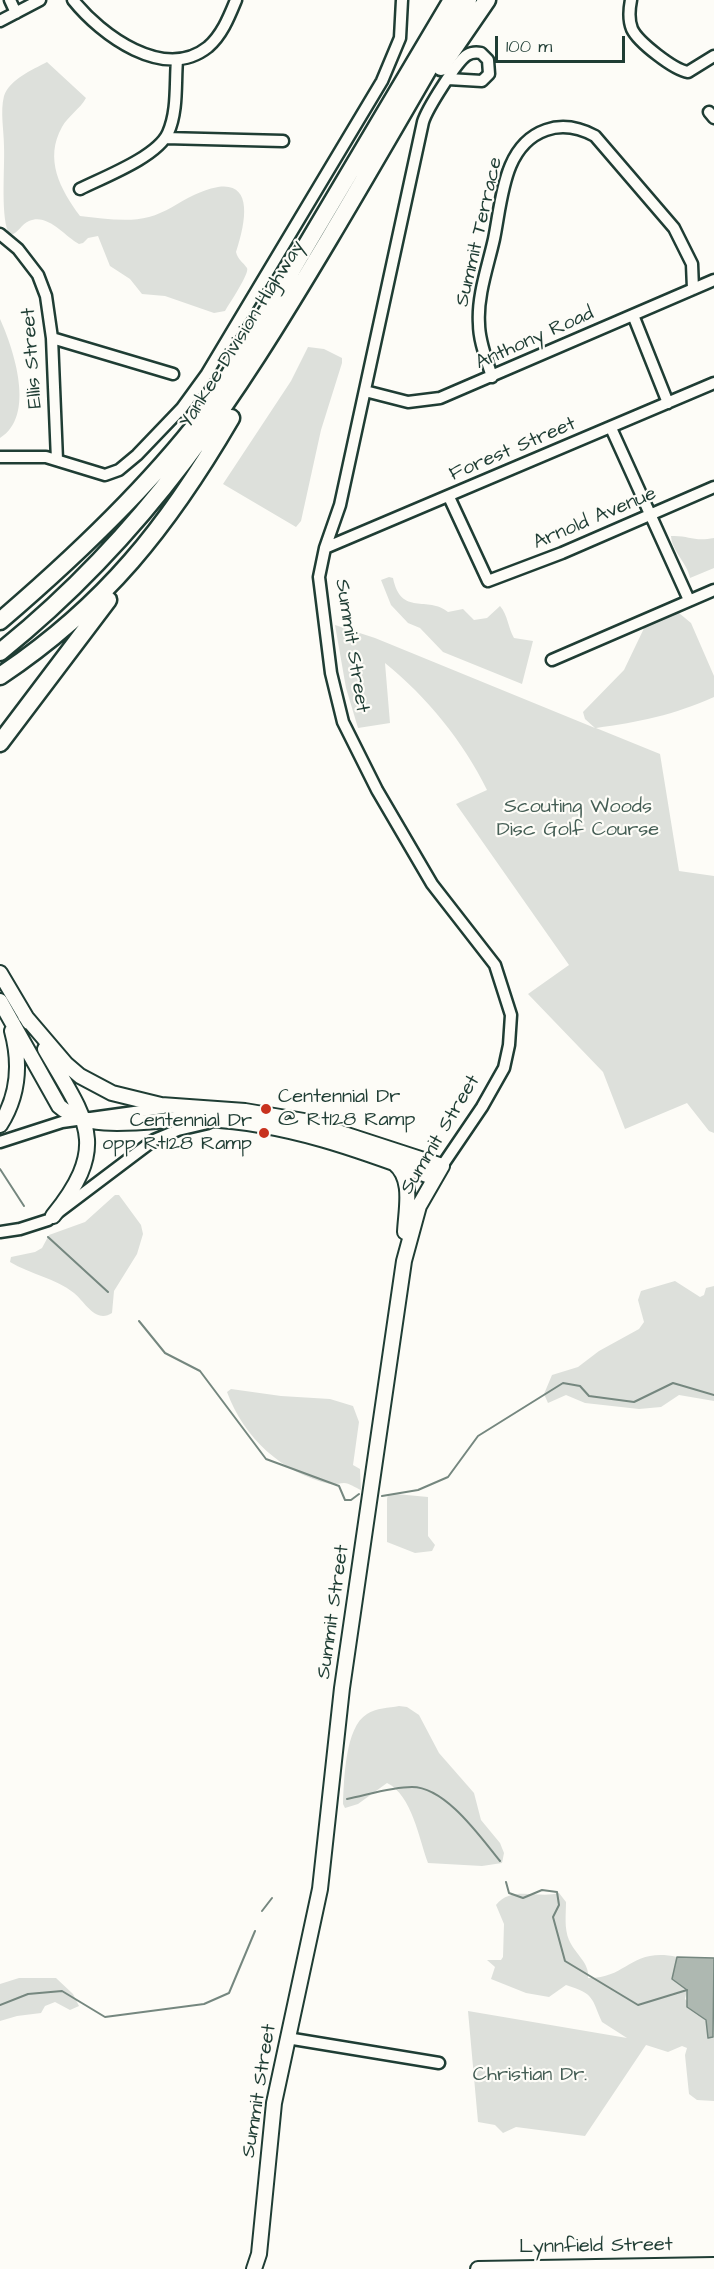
<!DOCTYPE html>
<html>
<head>
<meta charset="utf-8">
<style>
  body { margin:0 }
  #map { position:relative; width:714px; height:2269px; overflow:hidden; background:#fdfcf7; font-family:"Architects Daughter",sans-serif }
  canvas { display:block }
  .scale { position:absolute; left:495px; top:36px; width:130px; height:27px; box-sizing:border-box; border:3px solid #1f3d34; border-top:0; padding-left:8px; font-size:18px; line-height:21px; white-space:nowrap; color:#1f3d34; -webkit-text-stroke:4px #fdfcf7; paint-order:stroke }
</style>
</head>
<body>
<div id="map">
<canvas width="714" height="2269"></canvas>
<div class="scale">100 m</div>
</div>
<script>
const ctx = document.querySelector('canvas').getContext('2d');
ctx.lineJoin = 'round';
function fillPath(path, color) { ctx.fillStyle = color; ctx.fill(path, 'evenodd'); }
function trace(path, color, width, dash) { ctx.strokeStyle = color; ctx.lineWidth = width; ctx.lineCap = dash ? 'butt' : 'round'; ctx.setLineDash(dash || []); ctx.stroke(path); }
function write(font, color, halo, rows, align = 'center') {
  ctx.font = font + ' "Architects Daughter",sans-serif'; ctx.lineWidth = 4.5; ctx.setLineDash([]); ctx.textBaseline = 'middle'; ctx.strokeStyle = halo; ctx.fillStyle = color; for (const [text, x, y, turn = 0] of rows) {
    ctx.save(); ctx.translate(x, y); ctx.rotate((+turn || 0) * Math.PI / 180); ctx.textAlign = isNaN(turn) ? turn : align; if (halo) ctx.strokeText(text, 0, 0); ctx.fillText(text, 0, 0); ctx.restore();
  }
}
fillPath(new Path2D(`
  M47,62l39,36c-6,11 -18,18 -24,29 -18,32 -2,62 18,89 22,2 47,7 69,1 16,-4 30,-15 45,-22 58,-27 56,15 42,57 2,8 7,10 11,16 3,5 -18,36 -22,43l-11,2 -49,-17 -23,-2 -12,-15 -20,-13 -12,-30 -10,2 -5,5 -4,1c-15,-8 -31,-31 -50,-23 -8,3 -10,12 -19,14 -10,-13 -5,-68 -6,-88 0,-17 -4,-35 0,-51 6,-17 28,-26 43,-34z
  M0,319c14,31 36,97 0,119z
  M308,347l16,2 18,9v5l-21,67 -20,91 -5,6 -73,-43 68,-103z
  M671,536c18,-1 22,6 43,2v30l-24,10c-3,-16 -18,-26 -19,-42z
  M389,577l4,1c8,39 35,17 55,34l15,-3 11,11 13,-2 13,-12c8,9 8,22 14,32l19,3 -11,43 -79,-32 -23,-24 -12,-5 -17,-18 -10,-25z
  M664,611l15,2 12,10 23,53v21c-40,18 -75,25 -118,31l64,26 19,117 35,5v257l-5,-2 -22,-28 -62,26 -22,-57 -75,-78 41,-29 -113,-161 31,-14c-24,-49 -60,-93 -102,-127l5,60 -32,5 -12,-40 -11,-63 40,13 220,90 -10,-9 -2,-7 41,-42 23,-48z
  M115,1195h4l22,30 2,9 -6,20 -23,37 -2,22c-16,11 -27,-11 -38,-20 -19,-15 -44,-19 -64,-31l1,-5 24,-5 7,-4 7,-13 36,-13z
  M675,1281l25,16 4,-2 2,-7 8,-2v115l-35,-6 -18,12 -22,2 -54,-6 -19,-8 -18,8 -4,-9 8,-19 26,-8 21,-16 40,-22 5,-7 -6,-22 3,-9z
  M231,1389l50,7 49,3 23,7 6,16 -6,43 7,4 1,21c-5,-2 -12,-7 -17,-7 -5,0 -9,2 -14,1 -48,-11 -86,-46 -103,-92z
  M396,1494l32,3v39l7,9 -3,6 -17,2 -28,-11v-43l1,-4z
  M399,1706l8,1 12,8 20,38 35,40 7,27 19,23 4,10 -2,10 -20,3 -54,-3c-9,-24 -16,-68 -41,-80l-29,21 -13,4 -2,-4c1,-24 2,-77 24,-90 9,-6 22,-6 32,-8z
  M559,1893l7,9c0,13 -2,26 3,38 6,14 21,23 19,38 39,1 43,-31 89,-21l-5,22 15,11 -2,9 21,22 2,17 6,-2v65l-17,-1 -8,-6 -4,-39 2,-7 -5,-2 -14,6 -22,-7 -61,91 -69,-9 -13,6 -8,-8 -17,-3 -10,-111 159,27 -25,-16c-11,-24 -7,-28 -36,-37l-17,12 -23,-4 -35,-14 4,-12 -8,-7h14l2,-3 1,-33 -8,-19c16,-20 41,-6 63,-12z
  M19,1978h37l17,16 6,12 -9,4 -15,-8 -10,4 -4,7 -24,3 -17,5v-37z`), '#dde0db');
const water = new Path2D(`
  M677,1957l37,1 -1,79 -5,1 -2,-18 -19,-13v-17l-15,-11z`);
fillPath(water, '#aeb8b1');
trace(water, '#75877f', 1.5);
trace(new Path2D(`
  M0,1169l24,37
  M48,1237l60,55
  M139,1321l26,32 35,18 66,88 73,27 6,14h6l8,-6
  M382,1496l36,-6 30,-13 30,-41 85,-53 17,3 9,10 45,6 39,-19 41,12
  M347,1799c20,-4 44,-12 65,-12 34,0 69,51 88,74
  M506,1882l3,11 14,5 19,-8 15,2 2,13 -6,12 12,44 73,44 49,-15
  M262,1911l10,-13
  M0,2005l28,-11 34,-3 43,26 99,-13 25,-11 26,-62`), '#75877f', 2);
const minor = new Path2D(`
  M10,0l6,13
  M73,0c28,35 91,82 135,47 14,-12 21,-30 28,-47
  M631,0c-2,10 -3,19 1,29 6,13 42,41 56,43l26,-16
  M0,21l40,-21
  M709,112l5,6
  M165,138l118,3
  M80,189c24,-12 77,-32 88,-56 10,-22 7,-50 9,-73
  M0,234l18,15 20,26 8,21 6,42 5,122
  M633,315l35,88
  M52,338l121,36
  M492,377c-5,-17 -13,-35 -13,-53 -2,-28 9,-58 15,-85 8,-39 9,-94 52,-109 17,-6 34,-2 49,6l79,92 18,36 1,25
  M365,391l43,11 32,-4 274,-118
  M611,428l78,172
  M0,457h46l59,18 14,-5 18,-15 45,-47 24,-33 176,-294 18,-43 2,-38
  M449,497l39,84 74,-28 152,-66
  M325,548l389,-165
  M552,660l162,-70
  M0,1142l62,-20 101,-14
  M442,1166l40,-59 22,-39 5,-23 2,-30 -16,-50 -63,-81 -55,-94 -34,-68 -12,-49 -12,-96 6,-29 15,-43 83,-383c4,-13 34,-61 44,-67 5,-3 9,-3 14,-2l7,7 1,14 -7,7 -34,-2
  M0,1232l20,-3 28,-9 106,-80 24,-10 30,-7
  M287,2038l152,25`);
const major = new Path2D(`
  M0,973l29,49
  M0,1001l59,105c35,31 102,10 147,13 81,4 154,31 229,59
  M25,1016l41,48 14,12 32,17 49,12 84,6 59,10 138,45 -23,40 -15,55 -62,427 -22,201 -46,214 -15,151 -5,15
  M45,1049c41,71 66,95 8,167
  M0,1125c19,-30 21,-61 12,-94
  M394,1163c20,16 12,46 11,69
  M478,2269l236,-4`);
const highway = new Path2D(`
  M441,67l46,-67
  M0,621c76,-65 155,-140 214,-220l238,-401
  M0,652c148,-119 233,-252 329,-413 47,-79 93,-159 139,-239
  M0,676c105,-70 168,-150 231,-258
  M0,743l108,-143`);
trace(minor, '#1f3d34', 15);
trace(major, '#1f3d34', 18);
trace(highway, '#1f3d34', 21);
trace(minor, '#fdfcf7', 10);
trace(major, '#fdfcf7', 14);
trace(highway, '#fdfcf7', 16);
for (const [x, y, r, color] of [
  [266,1109,6,"#c8321e"],
  [264,1133,6,"#c8321e"]
]) { const dot = new Path2D(); dot.arc(x, y, r, 0, 2 * Math.PI); ctx.fillStyle = color; ctx.fill(dot); trace(dot, '#fdfcf7', 2); }
write('20px', '#1f3d34', '#fdfcf7', [
  ["Summit Terrace",480,232,-77],
  ["Yankee Division Highway",243,335,-58],
  ["Anthony Road",535,339,-24],
  ["Ellis Street",33,358,-94],
  ["Forest Street",513,450,-23],
  ["Arnold Avenue",595,519,-23],
  ["Summit Street",351,646,81],
  ["Summit Street",441,1135,-59],
  ["Summit Street",334,1612,-82],
  ["Summit Street",260,2091,-81],
  ["Lynnfield Street",596,2247,-1]
]);
write('20px', '#455e55', '#fdfcf7', [
  ["Scouting Woods",578,808],
  ["Disc Golf Course",578,831],
  ["Christian Dr.",530,2076]
]);
write('20px', '#1f3d34', '#fdfcf7', [
  ["Centennial Dr",278,1098],
  ["@ Rt128 Ramp",278,1121],
  ["Centennial Dr",252,1122,"right"],
  ["opp Rt128 Ramp",252,1145,"right"]
], 'left');
</script>
</body>
</html>
